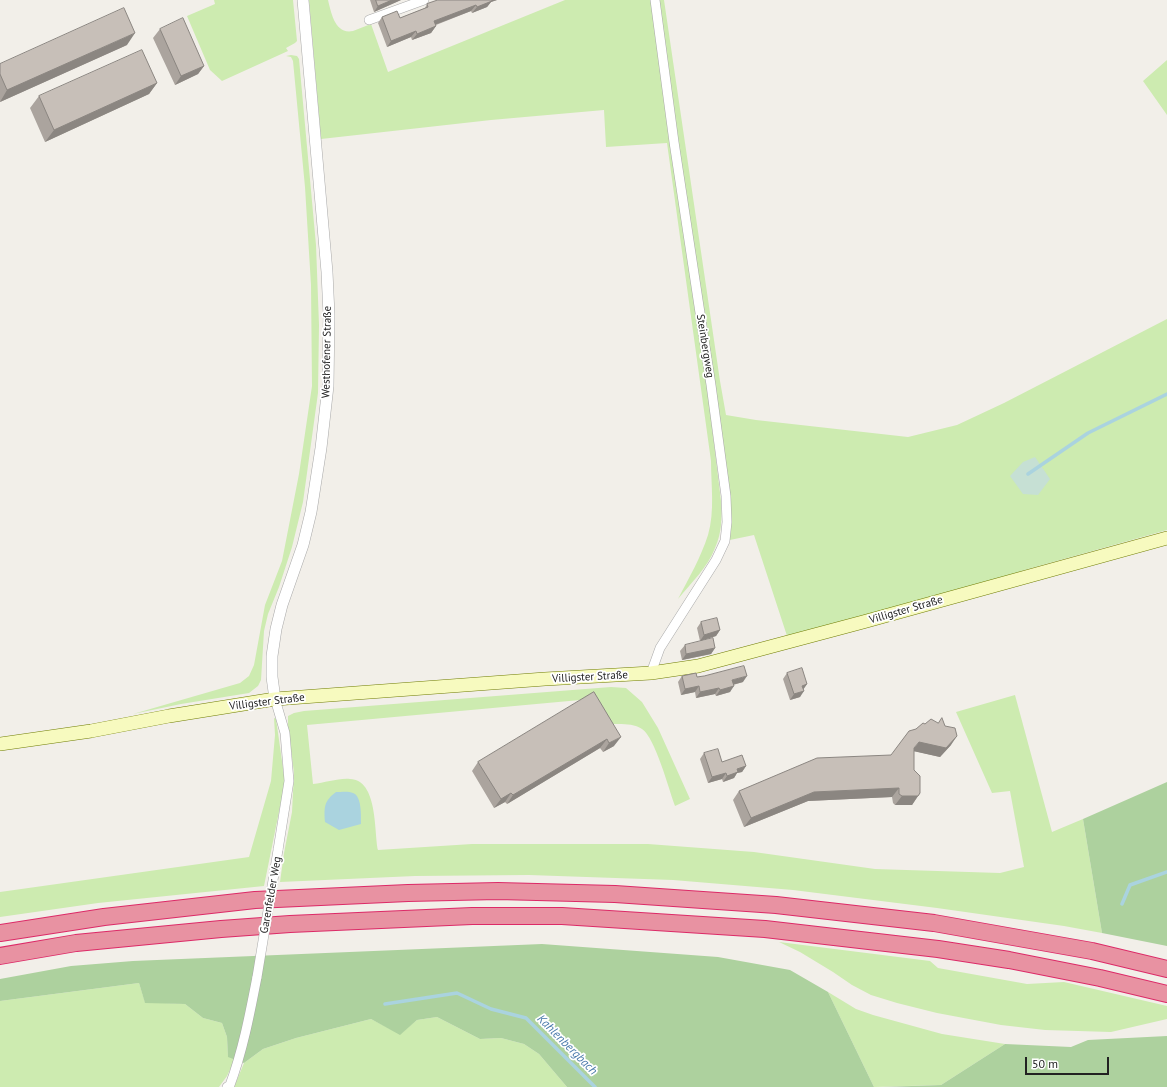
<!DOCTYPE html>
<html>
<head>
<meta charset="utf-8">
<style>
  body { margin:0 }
  #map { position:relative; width:1167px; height:1087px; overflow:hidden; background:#f2efe9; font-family:"PT Sans",sans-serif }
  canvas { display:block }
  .scale { position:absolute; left:1025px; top:1057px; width:84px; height:18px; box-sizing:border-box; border:2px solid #222; border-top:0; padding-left:5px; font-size:12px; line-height:14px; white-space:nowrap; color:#222; -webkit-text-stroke:3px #fff; paint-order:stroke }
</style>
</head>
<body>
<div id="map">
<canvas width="1167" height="1087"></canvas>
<div class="scale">50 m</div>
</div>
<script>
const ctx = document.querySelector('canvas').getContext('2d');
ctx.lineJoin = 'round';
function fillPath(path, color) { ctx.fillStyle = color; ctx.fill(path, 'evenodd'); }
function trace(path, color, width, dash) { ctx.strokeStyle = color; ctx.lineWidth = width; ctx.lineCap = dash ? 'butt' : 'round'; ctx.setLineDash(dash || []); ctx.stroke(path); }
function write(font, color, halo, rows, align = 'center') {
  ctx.font = font + ' "PT Sans",sans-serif'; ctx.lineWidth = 3.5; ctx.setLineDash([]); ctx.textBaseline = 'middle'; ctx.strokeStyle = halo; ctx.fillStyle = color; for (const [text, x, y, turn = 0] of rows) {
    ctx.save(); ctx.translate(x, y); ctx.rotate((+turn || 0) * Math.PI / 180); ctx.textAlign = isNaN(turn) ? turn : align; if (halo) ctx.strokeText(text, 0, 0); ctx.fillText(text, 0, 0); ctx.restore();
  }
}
fillPath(new Path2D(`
  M214,0h79l4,41 -2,2 -9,5 2,3 -66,30 -12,-11 -23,-54 28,-12z
  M309,0h19c3,12 7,35 25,31 6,-2 12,-5 18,-7l17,48 177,-72h86l54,368 16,133c1,16 1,32 -6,47 -7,19 -24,35 -37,51 11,-21 23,-42 30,-64 7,-24 3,-50 3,-74l-44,-318 -61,4 -2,-37 -113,10 -170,19z
  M658,0h6l56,381 6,34 30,5 152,17 49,-12 47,-22 163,-84v211l-139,39 -165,53 -74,20 -35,-107 -29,6 5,-20z
  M291,55l6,1 2,3 17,186 3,80 -1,68 -15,109 -11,45 -13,40 -11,27 -4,17 -3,49 -3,6 -9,7 -68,11 -48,10 107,-31 9,-7 5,-11 11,-60 17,-44 17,-87 13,-88 -1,-101 -6,-98 -12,-126 -2,-4 -5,-1z
  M1167,60v55l-24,-34z
  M611,687l15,1 16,14 16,26 32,71 -15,7c-6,-16 -20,-69 -33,-77 -9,-6 -21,-5 -31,-5l-20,-25 -284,26 6,59c12,-1 25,-6 37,-5 28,1 24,52 28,71l94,-6h176l106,8 121,17 125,4 24,-6 -14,-76 -18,2 -36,-81 59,-17 37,137 31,-13 19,114 -38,-7 -127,-18 -144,-18 -120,-10 -144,-5 -114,1 -135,6 4,-29 8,-41 2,-39 -6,-47v-10l6,-3 10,-2z
  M274,718l2,1 9,63 -21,104 -166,17 -98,14v-25l249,-35 22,-76 4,-46z
  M779,942l151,19 8,7 89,16 37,-2 103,24v13l-56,13 -66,-2 -44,-5 -64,-12 -40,-10 -26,-8 -19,-10 -19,-13 -33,-20z
  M139,983l6,19 40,2 18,14 19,5 5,14 1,19 7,3 -8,17 -8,11h-219v-86z
  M828,992l28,17 17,6 69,19 63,10 -64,41 -67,2z
  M437,1017l43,22 21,-1 23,6 15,10 28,33h-333l10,-24 19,-14 33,-11 75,-19 29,15 17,-14z`), '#cdebb0');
fillPath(new Path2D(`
  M1167,782v164l-65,-13 -19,-114z
  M542,944l176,13 72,13 38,22 46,95h-307l-28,-33 -15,-10 -23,-6 -21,1 -43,-22 -20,3 -17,15 -29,-16 -75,19 -33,11 -19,14 -16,-6 -1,-20 -5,-14 -19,-5 -18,-14 -40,-1 -6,-20 -139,18v-22l71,-13 62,-5z
  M1167,1036v51h-285l59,-2 64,-41 66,3 17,-7z`), '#add19e');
fillPath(new Path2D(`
  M1035,457l15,22 -12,16 -15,-1 -13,-18 13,-14z`), '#c6e0d4');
fillPath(new Path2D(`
  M336,792c5,0 13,-1 17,1 9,3 8,23 8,31l-22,6 -14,-8c-1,-15 -1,-21 11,-30z`), '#aad3df');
trace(new Path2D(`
  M1028,474l60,-41 79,-39
  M1122,904l8,-19 37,-13
  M385,1004l72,-11 34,16 35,9 69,69`), '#aad3df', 3.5);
const minor = new Path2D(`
  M369,20l55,-20
  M651,673l9,-25 56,-88 9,-19 2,-19 -1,-26 -15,-111 -37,-243 -19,-142
  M275,699l10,34 4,48 -11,69
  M227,1087l3,-2c13,-35 20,-72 27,-108`);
const tertiary = new Path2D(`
  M275,699l-3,-22v-21l4,-27 6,-24 21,-60 8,-33 10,-64 7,-62 1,-71 -2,-43 -24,-272`);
const secondary = new Path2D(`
  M0,744l91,-13 78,-15 106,-17 270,-20 106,-6 47,-7 165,-44 304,-84`);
const motorway = new Path2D(`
  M0,933l104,-16 151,-17 153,-7 90,-2 117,3 161,11 158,18 158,28 75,18
  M0,956l76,-13 145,-14 69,-5 182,-8h90l203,13 173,20 71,11 91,18 67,16`);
trace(minor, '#a9a9a9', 10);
trace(tertiary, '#a9a9a9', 12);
trace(secondary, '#707d05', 14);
trace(motorway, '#dc2a67', 18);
trace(minor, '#fff', 9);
trace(tertiary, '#fff', 11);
trace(secondary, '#f7fabf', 13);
trace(motorway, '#e892a2', 16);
const minorBridge = new Path2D(`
  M257,977l21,-127`);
trace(minorBridge, '#a9a9a9', 10, []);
trace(minorBridge, '#fff', 9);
fillPath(new Path2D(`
  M370,0h31l-27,12z
  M438,0h59l-6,2 -4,5 -15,6 -1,-2 -35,14v1l-5,7 -19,7 -1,-3 -24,10 -9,-24 4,-6 18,1 25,-10 2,-4z
  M160,29l44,37 -6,8 -23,11 -22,-47z
  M127,45l-127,57v-38z
  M157,83l-8,11 -104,48 -15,-34 9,-12z
  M701,622l19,8 -4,6 -16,5 -3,-13z
  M685,645l30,3 -4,6 -29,6 -2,-9z
  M787,673l20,11 -4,5 -3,8 -10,3 -7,-21z
  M682,676l61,6 -10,3 -3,7 -14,4 -1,-2 -19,4 -1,-6 -14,3 -3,-13z
  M594,692l20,54 -11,6 -3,-4 -93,56 -2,-2 -11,6 -22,-37 6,-9z
  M951,745l-11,12 -26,-6v19l6,23 -8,12h-17l-2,-2 -1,-6 -84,4 -64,26 -11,-27 6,-9 152,-36z
  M704,753l18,9 24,4 -4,6 -5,1 -3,5 -11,4 -1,-3 -14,4 -8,-24z`), '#aba49e');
fillPath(new Path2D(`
  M392,0h9l-27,12 4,-6z
  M489,0h8l-6,2 -4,5 -15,6 5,-6z
  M476,5l-5,6 -42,16 5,-6z
  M436,26l-5,7 -19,7 5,-6z
  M416,31l-5,6 -24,10 4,-6z
  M135,33l-8,12 -127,57 7,-12z
  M204,66l-6,8 -23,11 6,-9z
  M157,83l-8,11 -104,48 9,-12z
  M720,630l-4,6 -16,5 4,-6z
  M715,648l-4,6 -29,6 4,-6z
  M747,676l-4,6 -15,4 4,-6z
  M807,684l-4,6 -1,-4z
  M699,686l-4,6 -14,3 4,-6z
  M734,686l-4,6 -14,4 4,-6z
  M719,688l-4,6 -19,4 4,-6z
  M804,691l-4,6 -10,3 4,-6z
  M957,736l-6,9 -11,12 -27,-6 1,-3 5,-6z
  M621,737l-7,9 -11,6 6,-9z
  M607,739l-7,9 -93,56 6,-9z
  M746,766l-4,6 -5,1 -3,5 -11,4 4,-6 10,-7z
  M726,773l-4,6 -14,4 4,-6z
  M899,788l-7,9 -84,4 -64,26 7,-9 63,-26z
  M511,793l-6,9 -11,6 7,-9z
  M920,793l-8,12h-17l7,-9z`), '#8b8681');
const building = new Path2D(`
  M376,0h16l-14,6z
  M438,0h54v1l-15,6 -1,-2 -42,16 2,5 -19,8 -1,-3 -25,10 -9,-24 15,-6 3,7 28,-11 -1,-3z
  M124,8l11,25 -128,57 -7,-16v-10z
  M183,18l21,48 -23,10 -21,-47z
  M142,50l15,33 -103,47 -15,-34z
  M717,618l3,12 -16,5 -3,-13z
  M713,638l2,10 -29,6 -1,-9z
  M744,666l3,10 -15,4 2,6 -14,4 -1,-2 -19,4 -1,-6 -14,3 -3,-13 14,-3 1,4 7,-1z
  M802,668l5,16 -5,2 2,5 -10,3 -7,-21z
  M594,692l27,45 -12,6 -2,-4 -94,56 -2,-2 -10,6 -23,-37z
  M942,718l3,8 10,2 2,8 -11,12 -27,-6 -5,6v22l6,6v17l-2,3h-16l-3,-2v-6l-85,4 -63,26 -12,-27 78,-33 74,-3 18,-24 7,-2 7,-6 2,1 6,-5 7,4z
  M718,749l4,13 20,-7 4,11 -9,3 1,3 -11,4 -1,-3 -14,4 -8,-24z`);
fillPath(building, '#c7bfb8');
trace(building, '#8b8681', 1);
write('11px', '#222', '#fff', [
  ["Steinbergweg",705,346,81],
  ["Westhofener Straße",327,352,-89],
  ["Villigster Straße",906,610,-16],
  ["Villigster Straße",590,677,-3],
  ["Villigster Straße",267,702,-7],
  ["Garenfelder Weg",271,895,-80]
]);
write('italic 12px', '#4a7aab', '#fff', [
  ["Kahlenbergbach",567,1045,45]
]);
</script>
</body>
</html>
